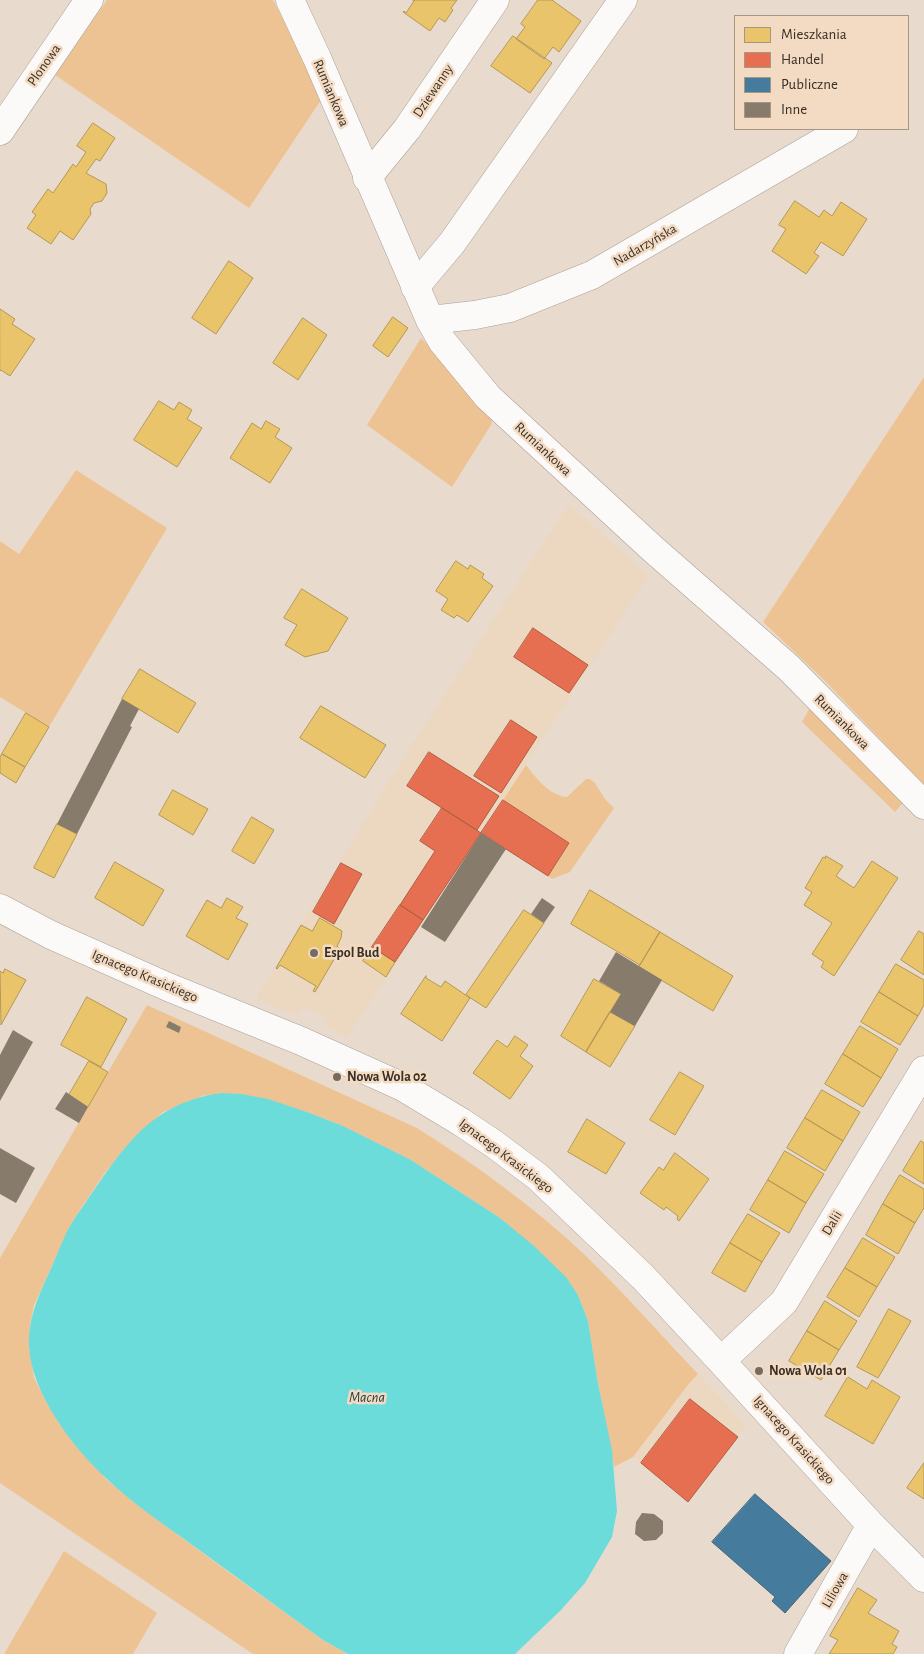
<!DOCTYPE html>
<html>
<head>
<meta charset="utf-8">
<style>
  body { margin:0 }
  #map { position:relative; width:924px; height:1654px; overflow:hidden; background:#e8dbce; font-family:"Alegreya Sans",sans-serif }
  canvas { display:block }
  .legend { position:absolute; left:734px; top:15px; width:175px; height:115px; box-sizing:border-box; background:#f3dbc3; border:1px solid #a89684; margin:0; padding:6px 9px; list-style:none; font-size:15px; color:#382e25 }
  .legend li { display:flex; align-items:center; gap:10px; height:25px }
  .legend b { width:25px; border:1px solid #a89684 }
</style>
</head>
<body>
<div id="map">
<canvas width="924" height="1654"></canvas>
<ul class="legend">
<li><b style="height:14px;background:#e9c46a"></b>Mieszkania</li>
<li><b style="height:14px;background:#e76f51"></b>Handel</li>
<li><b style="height:14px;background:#457b9d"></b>Publiczne</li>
<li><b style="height:14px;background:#877b6c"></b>Inne</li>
</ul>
</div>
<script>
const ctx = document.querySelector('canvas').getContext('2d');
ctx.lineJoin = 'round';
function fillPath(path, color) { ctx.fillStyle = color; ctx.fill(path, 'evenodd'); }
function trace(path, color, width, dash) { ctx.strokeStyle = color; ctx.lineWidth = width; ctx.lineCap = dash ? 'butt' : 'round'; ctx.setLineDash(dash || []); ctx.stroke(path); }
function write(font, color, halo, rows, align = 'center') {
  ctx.font = font + ' "Alegreya Sans",sans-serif'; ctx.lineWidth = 5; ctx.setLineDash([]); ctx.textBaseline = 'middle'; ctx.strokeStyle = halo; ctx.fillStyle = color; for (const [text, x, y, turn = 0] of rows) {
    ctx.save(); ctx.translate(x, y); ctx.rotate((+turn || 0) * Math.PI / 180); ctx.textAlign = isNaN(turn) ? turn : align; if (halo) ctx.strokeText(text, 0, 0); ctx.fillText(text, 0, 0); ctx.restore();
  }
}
fillPath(new Path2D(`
  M569,504l80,72 -301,461 -22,-10 -2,-11 -20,-8 -10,7 -38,-17 154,-251z
  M698,1374l48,51 -58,77 -55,-45 54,-71z`), '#ecd7c0');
fillPath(new Path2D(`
  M107,0h166l50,97 -74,111 -194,-133z
  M421,338l73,76 -3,11 -39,62 -85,-62z
  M924,377v408l-99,-104 -62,-59z
  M76,470l91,58 -118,199 -49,-30v-156l19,13z
  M811,706l95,93 -11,13 -93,-90z
  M526,765c11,14 23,30 41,32l19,-18h4l5,4 10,16 9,9 -44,64 -18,7 -4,-3 21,-33 -66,-43z
  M147,1005l270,123c59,37 119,80 169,128 39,38 75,79 112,118l-11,12 -54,71 -19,10 -16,-83 -10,-63 -10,-26 -78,-77 -89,-58 -68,-34 -36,-14 -86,-19 -19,3 -39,16 -39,37 -20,25 -32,48 -38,83 -4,19 -1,23 5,31 13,25 14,23 45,53 30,25 91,67 96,69 25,14h-95l-253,-171v-225z
  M64,1551l93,62 -24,41h-129z`), '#eec394');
fillPath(new Path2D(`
  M221,1093l20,1 27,5 39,13 36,14 68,34 89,58 34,28 32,31 12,18 10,26 10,63 14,66 5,61 -5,26 -27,46 -25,28 -45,43h-167l-25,-14c-43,-31 -85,-62 -128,-93 -30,-22 -61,-42 -88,-68 -34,-31 -76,-86 -78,-133 -1,-30 11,-53 23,-80 7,-15 12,-31 21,-45 4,-7 9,-13 13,-19 37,-54 64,-99 135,-109z`), '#6bdcd9');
const homes = new Path2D(`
  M413,0h44l-6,8 2,2 -8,12 -6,-4 -9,13 -27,-19 1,-1 2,2 8,-12z
  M538,0h14l29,21 -22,31 -6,-5 -9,12 -28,-20 9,-12 -4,-3z
  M513,36l39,27 -22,30 -39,-27z
  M93,123l22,15 -15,23 -4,-2 -10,14 20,11 1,9 -5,8 -8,2 -4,6 1,5 -18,26 -13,-9 -9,13 -24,-16 9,-13 -4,-3 16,-23 5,4 20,-29 3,3 10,-15 -9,-6z
  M795,201l24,16 5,-7 8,6 9,-14 26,17 -24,37 -22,-14 -7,11 5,3 -13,18 -34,-23 14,-22 -7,-4z
  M229,261l24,17 -37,56 -24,-16z
  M0,309l15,10 -3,5 23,15 -25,37 -9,-6 -1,1z
  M393,317l15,11 -20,29 -15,-11z
  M303,318l24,17 -29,45 -25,-17z
  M159,401l15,9 5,-8 13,8 -5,9 15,9 -25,39 -43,-27z
  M266,421l14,8 -5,8 17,11 -22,35 -40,-25 22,-35 9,6z
  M456,561l12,8 2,-4 14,9 -2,4 11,8 -25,36 -11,-7 -3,3 -13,-8 7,-11 -12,-8z
  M302,589l46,29 -20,33 -23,6 -20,-12 12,-20 -13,-7z
  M140,669l56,34 -18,30 -56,-34z
  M321,706l65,39 -21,33 -65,-40z
  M26,713l23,14 -24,40 -23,-13z
  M2,754l23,13 -9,16 -16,-10v-15z
  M173,790l35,19 -15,26 -34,-20z
  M252,817l22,13 -20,34 -22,-13z
  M57,824l20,10 -23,44 -20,-10z
  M826,856l17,10 -7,10 18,12 18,-27 26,17 -64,98 -13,-9 3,-5 -12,-8 20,-31 -28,-18 8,-13 -7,-4 18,-31 2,1z
  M115,862l49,28 -21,36 -48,-28z
  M590,890l70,42 -20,33 -69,-41z
  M227,898l16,9 -7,11 12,6 -20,36 -42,-24 21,-36 14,8z
  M524,910l20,13 -58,85 -20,-13z
  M320,918l22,13 -1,7 -4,8 3,3 -25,43 -2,-1 3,-5 -36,-21 -3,4 -1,-1 25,-43 11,6z
  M919,931l5,3v41l-23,-15z
  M660,932l73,44 -20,35 -74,-44z
  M372,947l23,15 -9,15 -23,-16z
  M896,964l28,16v25l-6,11 -39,-24z
  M5,969l21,11 -25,45 -1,-54 3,2z
  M426,976v2l15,9 4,-6 25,17 -28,43 -41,-27z
  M594,979l27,15 -35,58 -25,-16z
  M879,992l39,24 -18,29 -39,-23z
  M87,997l40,22 -26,48 -40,-22z
  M610,1012l25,14 -25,41 -24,-15z
  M860,1026l38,23 -17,29 -38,-24z
  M515,1036l13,9 -8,11 13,10 -23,33 -37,-26 24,-33 10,7z
  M843,1054l38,24 -18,29 -38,-23z
  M89,1061l19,11 -20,35 -19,-12z
  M680,1072l24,14 -29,49 -25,-15z
  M822,1090l38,22 -17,29 -38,-23z
  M805,1118l38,23 -18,30 -38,-23z
  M587,1119l38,24 -19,31 -38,-22z
  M921,1141l3,2v41l-21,-13z
  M785,1151l39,23 -18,29 -38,-23z
  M675,1153l34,26 -30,42 -2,-2 1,-3 -12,-9 -2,3 -24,-17 19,-26 4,3z
  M900,1175l24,14v19l-9,15 -32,-19z
  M768,1180l38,23 -17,30 -39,-23z
  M883,1204l32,19 -17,31 -32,-19z
  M748,1214l32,19 -18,29 -32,-19z
  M863,1238l32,19 -18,30 -32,-19z
  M730,1243l32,19 -17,30 -33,-19z
  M845,1268l32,19 -18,30 -32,-20z
  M825,1301l32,20 -18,29 -32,-19z
  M889,1309l22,12 -33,57 -21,-11z
  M807,1331l32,19 -18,30 -32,-19z
  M848,1377l19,12 5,-9 28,17 -27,47 -48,-28z
  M924,1463v36l-17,-11z
  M858,1588l19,12 -9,13 31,18 -7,13 5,3 -4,7h-64l9,-14 -8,-4z`);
fillPath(homes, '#e9c46a');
trace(homes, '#b49755', 1);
const shops = new Path2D(`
  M533,628l55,37 -19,28 -55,-36z
  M511,720l26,17 -36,56 -27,-17z
  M429,752l70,44 -22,34 -70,-44z
  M503,800l66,43 -21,33 -67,-43z
  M442,808l39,25 -58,87 -23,-15 35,-54 -15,-10z
  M341,863l21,11 -28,50 -21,-12z
  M400,905l23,15 -28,42 -23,-15z
  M690,1399l48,38 -50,65 -47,-39z`);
fillPath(shops, '#e76f51');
trace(shops, '#b25c44', 1);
const public = new Path2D(`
  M755,1494l76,67 -46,52 -13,-12 3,-4 -63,-55z`);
fillPath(public, '#457b9d');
trace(public, '#416479', 1);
fillPath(new Path2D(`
  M122,699l17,10 -9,17 2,1 -55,107 -20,-10z
  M481,833l25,16 -61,93 -24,-15z
  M542,898l13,9 -11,16 -13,-9z
  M616,952l46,28 -27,46 -25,-14 11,-18 -22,-13z
  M169,1021l12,6 -2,6 -13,-6z
  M13,1030l20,12 -33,59v-46z
  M66,1092l22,15 -9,16 -24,-14z
  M0,1148l35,20 -19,35 -16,-9z
  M642,1513l12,1 9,7v12l-7,7 -12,1 -9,-7 1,-12z`), '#877b6c');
const minor = new Path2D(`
  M290,0l27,58 113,262 12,21 46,56 166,153 135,118 135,137
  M0,131l89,-131
  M367,178l40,-49 88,-129
  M415,287l37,-44 171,-243
  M430,320l45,-5 35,-7 82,-33 252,-146
  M0,908l51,27 117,52 133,54 102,46 58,35 33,22 44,33 105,100 78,84 150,164 53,53
  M721,1361l63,-59 140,-232
  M798,1654l73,-129`);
trace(minor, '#aaa196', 29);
trace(minor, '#fcfaf8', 28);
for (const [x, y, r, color] of [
  [314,953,5,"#766b60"],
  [337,1077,5,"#766b60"],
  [759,1371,5,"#766b60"]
]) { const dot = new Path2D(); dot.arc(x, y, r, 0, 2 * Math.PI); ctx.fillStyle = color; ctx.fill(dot); trace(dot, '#f3dbc3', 2); }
write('14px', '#382e25', '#f3dbc3', [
  ["Plonowa",44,65,-55],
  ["Dziewanny",433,91,-56],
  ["Rumiankowa",331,93,67],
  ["Nadarzyńska",645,245,-30],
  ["Rumiankowa",543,449,43],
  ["Rumiankowa",842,722,45],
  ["Ignacego Krasickiego",145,976,23],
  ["Ignacego Krasickiego",506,1156,37],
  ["Dalii",832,1223,-59],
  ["Ignacego Krasickiego",794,1440,48],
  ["Liliowa",835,1590,-60]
]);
write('bold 14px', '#382e25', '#f3dbc3', [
  ["Espol Bud",324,953],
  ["Nowa Wola 02",347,1077],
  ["Nowa Wola 01",769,1371]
], 'left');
write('italic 15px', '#233d3e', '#f3dbc3', [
  ["Macna",367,1397]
]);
</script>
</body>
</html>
